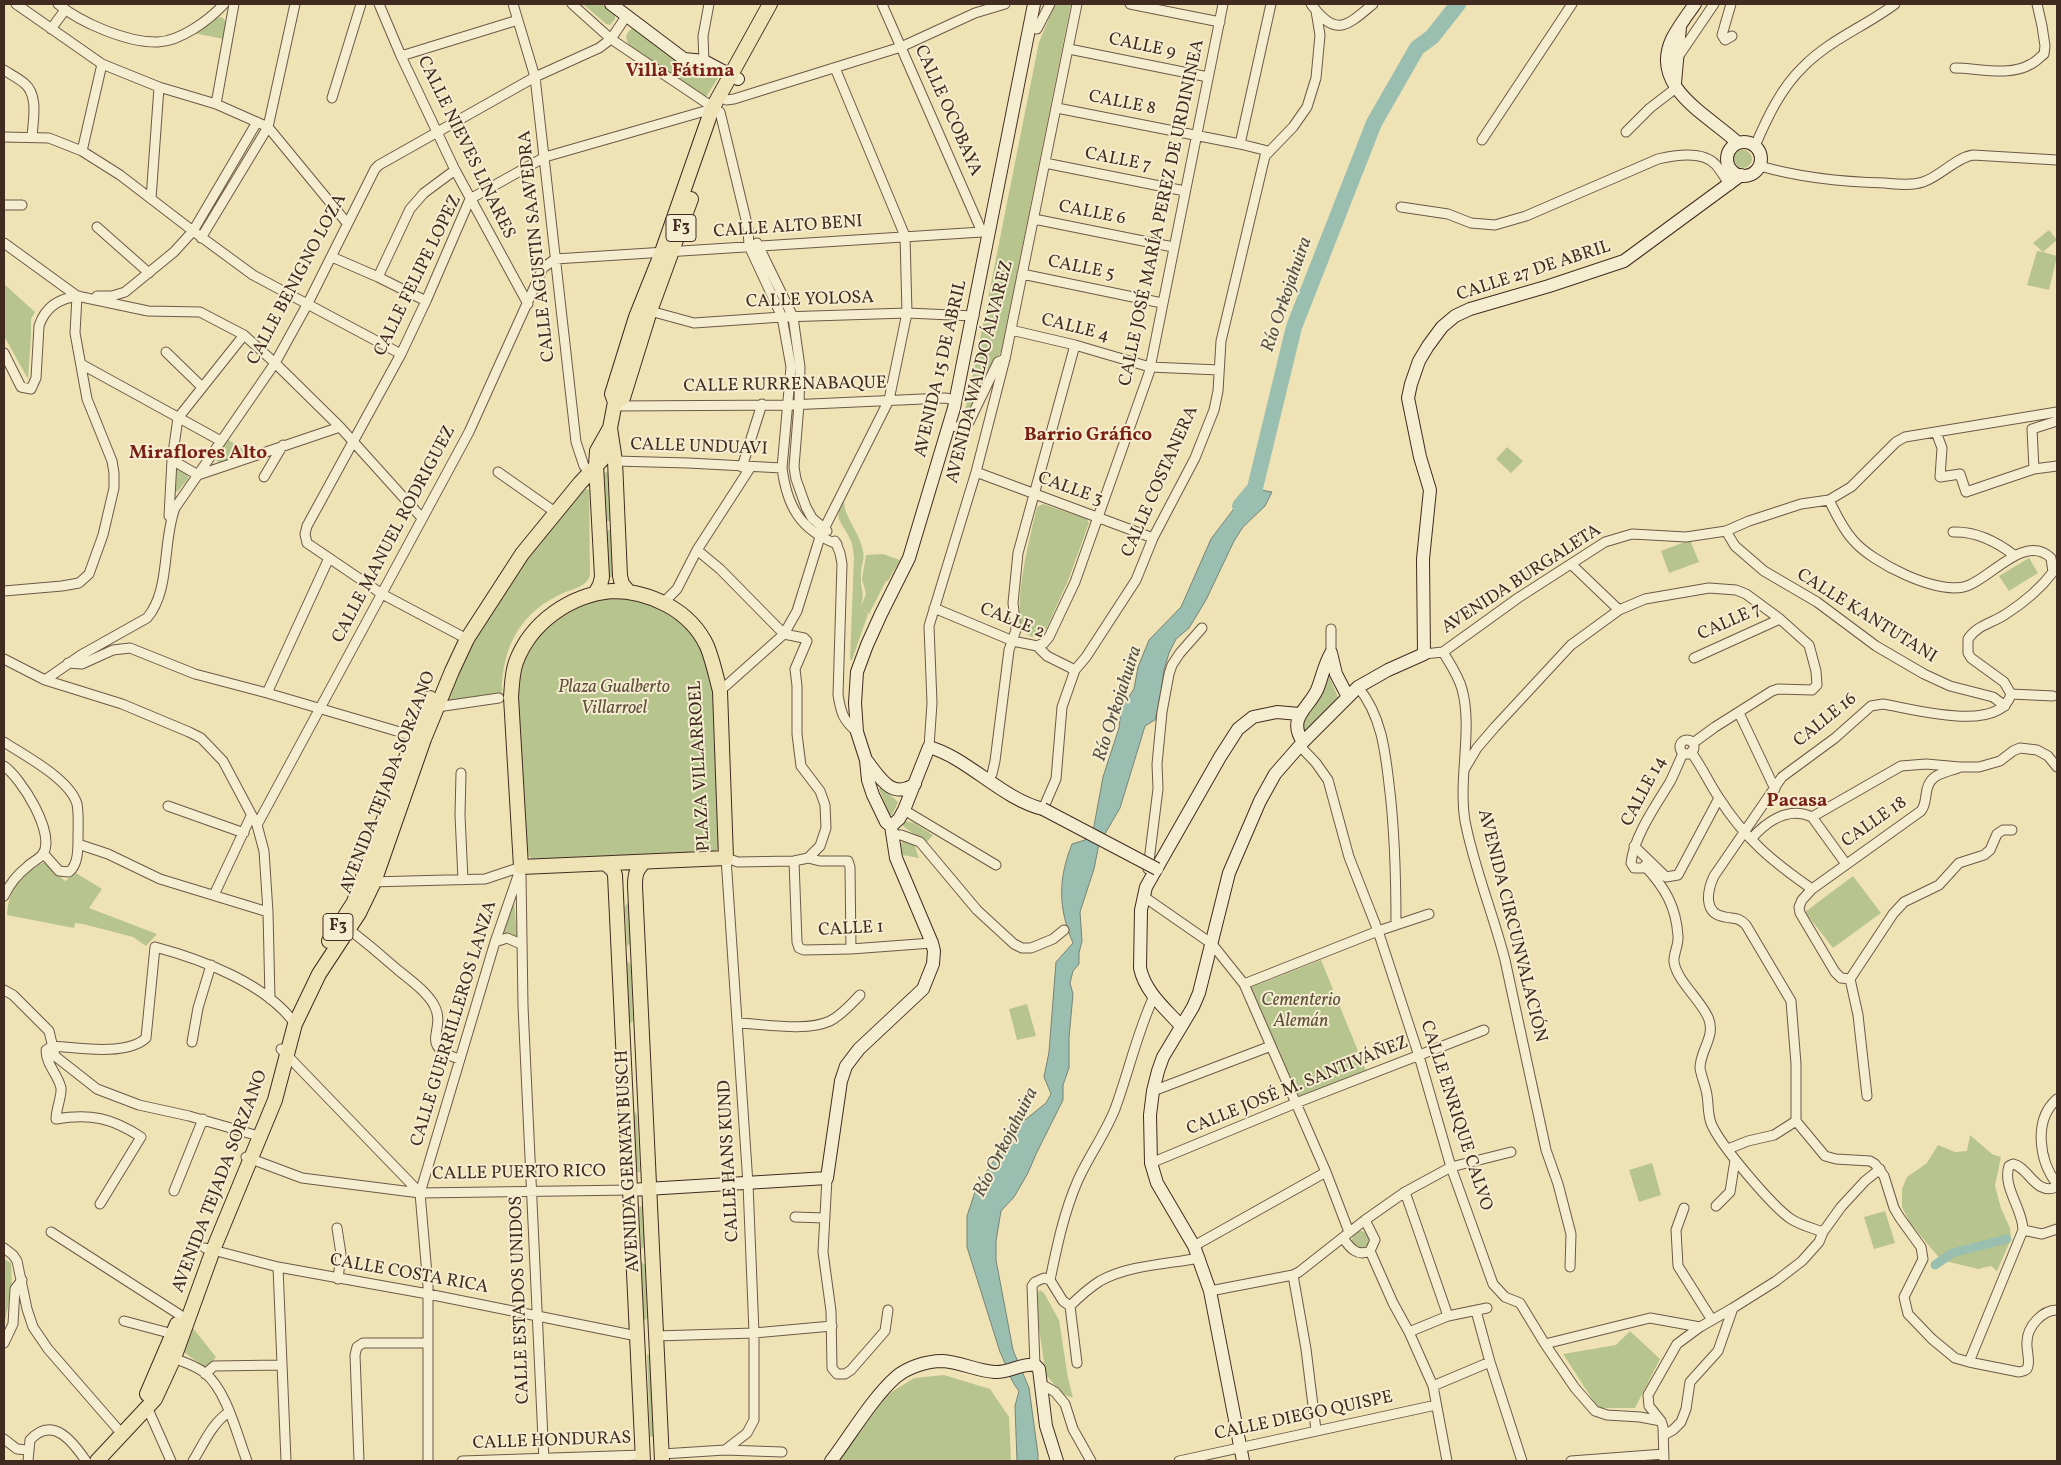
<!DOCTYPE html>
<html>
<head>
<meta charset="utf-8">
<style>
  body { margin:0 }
  #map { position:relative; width:2061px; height:1465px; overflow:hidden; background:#efe3b6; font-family:Vollkorn,serif }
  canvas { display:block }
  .frame { position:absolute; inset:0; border:5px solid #412b20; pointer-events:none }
</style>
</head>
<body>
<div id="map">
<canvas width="2061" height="1465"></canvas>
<div class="frame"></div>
</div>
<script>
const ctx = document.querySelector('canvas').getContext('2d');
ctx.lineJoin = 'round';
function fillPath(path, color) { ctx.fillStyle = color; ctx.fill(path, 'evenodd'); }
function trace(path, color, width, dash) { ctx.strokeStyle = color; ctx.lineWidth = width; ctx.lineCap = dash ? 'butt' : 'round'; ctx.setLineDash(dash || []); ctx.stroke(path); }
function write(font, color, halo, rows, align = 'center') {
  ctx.font = font + ' Vollkorn,serif'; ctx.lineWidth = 4; ctx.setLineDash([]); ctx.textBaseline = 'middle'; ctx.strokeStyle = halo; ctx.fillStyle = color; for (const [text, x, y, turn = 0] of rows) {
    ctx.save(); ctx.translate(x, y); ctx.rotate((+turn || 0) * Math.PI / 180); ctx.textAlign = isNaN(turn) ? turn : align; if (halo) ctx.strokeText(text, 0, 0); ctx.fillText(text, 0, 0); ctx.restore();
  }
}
fillPath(new Path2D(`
  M583,4h18l14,10v5l-5,6 -4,-1z
  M1055,4h16l-70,348 -12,19 -21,47 -6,4 7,-28 70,-352z
  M222,17l5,6 -3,16 -31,-6 23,-15z
  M631,29h5l68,47 6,-7 10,6 -16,25 -76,-56 -2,-7 2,-5z
  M1734 159a9 9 0 1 1 18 0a9 9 0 1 1-18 0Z
  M2049,230l8,10 -14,12 14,4 -8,34 -22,-5 10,-34 6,1 -10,-9z
  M4,284l31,28 -4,7v17l-3,43 -24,-43z
  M227,439l22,14 -29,10 -3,-2 -1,-5z
  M1507,447l16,14 -12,12 -15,-14z
  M177,468l11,7v4l-11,13 -3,-3 1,-17z
  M606,472l3,1 2,48h-6l-2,-48z
  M582,488l7,2 1,85c-3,13 -20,14 -31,20 -44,21 -59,60 -57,106l-62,9 26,-59 61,-93z
  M844,501c0,14 11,26 16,40 8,20 0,20 1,38 0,13 4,11 0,27l5,-12 -4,-15 4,-24 17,-1 17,6 -12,21h-2l-17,33 -8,-8 7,8 -16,46h-2l4,-103c-1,-7 -1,-13 -5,-20 -7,-15 -17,-19 -5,-36z
  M1043,504l44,15 2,4 -20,55 -24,54c-5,4 -10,7 -17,3 -21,-14 4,-106 9,-128z
  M609,530h3l2,47h-6l-2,-46z
  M1690,540l9,22 -30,11 -8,-22z
  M2029,558l9,15 -29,18 -10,-15z
  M618,597c56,9 89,36 95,94l6,157 -13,10 -173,3 -5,-7 -14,-155 5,-36 21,-33 28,-20 31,-11z
  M1327,671l12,29 -32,32h-4l-2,-8 20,-27z
  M881,787l17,15 -6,13h-2l-11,-26z
  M906,821l8,2 19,12 -7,8 -23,-17z
  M904,840l10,4 5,14 -17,-3 -1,-11z
  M45,862l20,19 11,-8 26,16 -13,19 68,26 -11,12 -13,-9 -50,-13 -8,-1 -1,5 -67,-13c2,-27 13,-42 38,-53z
  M1853,876l28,37 -48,35 -28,-36z
  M631,897l1,50 -3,-3 -2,3 -2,-40z
  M514,898l3,40 -5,-3h-11z
  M624,957l7,8 2,56 -4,4 -2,-2z
  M1321,960l46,113 -69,29 -49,-114z
  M1027,1004l9,32 -19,4 -8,-31z
  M633,1109l4,6 3,57h-6z
  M1970,1135l22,19 9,3 -6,29 6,22 9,20 1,11 -14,32 -6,-5 -13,3 -37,-9 -31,-37 -8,-16v-18l5,-12 20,-14 11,-18 17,7 12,-1z
  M1652,1163l9,32 -22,7 -10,-32z
  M640,1206l5,1 2,42 -3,-2 -3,2 -2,-42z
  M1885,1211l10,32 -21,6 -10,-32z
  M1352 1240a9 9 0 1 1 18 0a9 9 0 1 1-18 0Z
  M4,1259l7,4 1,25 -8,37z
  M639,1260l6,5 2,53 -2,2 -4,-1z
  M1040,1290l4,3 15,27 9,58 5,20 -11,-4 -16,-19 -7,-46 -2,-35z
  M192,1327l24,30 -9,12 -26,-19z
  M1630,1331l30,28 -25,49h-37l-35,-54 53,-9z
  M647,1354l5,1 3,82h-2l-3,-1z
  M944,1375l46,14 19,28 2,44h-173l49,-66 27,-17z`), '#b8c48e');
const water = new Path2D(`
  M1250,488l22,4 -7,14 -22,21 -9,14 -28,59 -17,28 -13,11 -7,14 -5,17 -4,30 -5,20 -10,6 -25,82 -21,36 -5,25 -14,43 2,29 -3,12v11l-6,7 -3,12 3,11 -4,44v30l-6,17v15l-27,54 -8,19 -14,24 -13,14 -5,30v19l17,90 16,38 9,66v7h-21l-2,-55 4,-15c-10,-12 -12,-25 -19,-39l-33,-105v-31l10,-30 38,-58 31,-25 5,-9 -7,-17 5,-25 7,-90 17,-19c-15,-35 -15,-64 -1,-99l13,-4 9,-14 9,-49 16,-49 2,-19 13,-20 4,-22 11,-27 32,-33 30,-68z`);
fillPath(water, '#9abeb0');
trace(water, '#768376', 1);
trace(new Path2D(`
  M1935,1265l17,-12 55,-14`), '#9abeb0', 9);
trace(new Path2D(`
  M1240,506l15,-18 39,-161 80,-204 43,-75 15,-11 26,-33`), '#9abeb0', 16);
const street = new Path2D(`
  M16,4l86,60 57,23 57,17 52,23 79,96
  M58,4c23,19 70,39 100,38 23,-1 51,-22 66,-38
  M379,4l22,52 54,114 73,134
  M513,4l22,73 41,365 8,24 8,10
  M572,4l39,35 109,73 28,116 1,18 33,71 9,50 -9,101c5,38 18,62 55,76
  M882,4l100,228
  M1130,4l90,18
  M1311,4c25,34 36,22 62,0
  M1731,4l-9,31 3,5 7,-4
  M1031,28l6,1 13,-25
  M51,29l14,-19
  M1069,49l139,28
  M401,56l117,-36
  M1678,57l36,-53
  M704,61l-1,-25 6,-32
  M1955,68c23,0 55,9 76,-4 5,-2 9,-7 13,-10l1,-8 -3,-20 -5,-22
  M4,70c6,4 14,8 20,13 15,12 9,37 8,54
  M332,98l29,-94
  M726,100l8,-1 167,-52 74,-34 30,-9
  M216,104l18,-100
  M1057,108l183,36 28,7
  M1626,132l24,-24 26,-20
  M4,137l45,1 33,13 38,24 73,56 60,44 148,79
  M1482,140l90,-136
  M1240,144l31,-140
  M1755,146c12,-28 26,-58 48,-79 26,-27 63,-41 92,-63
  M82,151l20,-87
  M1045,163l140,28
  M1760,166c41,12 82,16 125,17 12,1 26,3 38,-1 18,-6 32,-24 50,-27l84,5
  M151,199l8,-112
  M4,205h18
  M1401,207l47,7 23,9 24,2 31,-9 132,-57c17,-4 45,-9 58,6 5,6 9,13 14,20
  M1034,219l139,28
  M97,227l52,46
  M201,238l67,-111 27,-123
  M4,243l73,53 71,15 52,1 44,23 31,28 65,64 82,91
  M757,243l36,74 7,50 -1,37 -5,63 2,12 10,28 6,11 15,13
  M332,257l46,20 48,24
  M1022,274l140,29
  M378,277l32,-68 14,-16 31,-23
  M97,296h15l13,-4 49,-40 19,-21 64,-109
  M650,311l44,12 88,-6 125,-4 67,3
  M1011,330l64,15 75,22 69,3
  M166,352l36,35
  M4,353l17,34 10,2 5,-11 3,-52c6,-19 21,-28 40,-30
  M81,364l140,77
  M614,406l175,-1 156,-7 11,2
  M950,425l10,3 9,-6 29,-60 7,-3
  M1936,432l6,16 -2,29 20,-3 6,18 68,-23 23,-3
  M172,460l26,15 142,-48
  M615,461l73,2 94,5
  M742,467l20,-63
  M2034,469l-2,-40 25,-8
  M498,472l57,40
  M976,472l177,66
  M264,477l19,-32
  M1829,500c7,14 13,28 24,40 18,22 85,56 114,46 24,-8 58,-53 84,-28l2,14c-12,16 -30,31 -47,42 -13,9 -29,11 -38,25v14l3,5 33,24 7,12
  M169,516l3,-56 6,-42 66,-83
  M1726,531l9,15 29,25 53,31 59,44 48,28 26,12 43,11 12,9
  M1953,532c22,-1 44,10 61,23
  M835,541l5,12 2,11 -4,131c3,18 5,25 19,37
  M697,550l23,19 64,65 20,4 3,3 -12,28 2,17v48l4,32 19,25 5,14 1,23 -6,18 -12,12 -14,3 -56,1 -12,-4 22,326 6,149v87l-7,13 -22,17
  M1571,564l48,46
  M4,591l58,-5 17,-3 10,-9 14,-39 11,-47v-15l-2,-12 -25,-62 -12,-66 2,-37
  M664,602l13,-13 20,-39 53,-82
  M934,608l79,33 24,5 10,10 28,14
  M1331,629v24
  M467,639l-85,-45 -75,-51 -2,-9 2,-8 94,-172 25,-53 44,-102 75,-42 167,-48
  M1037,646l7,-3 5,-6 26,-55 74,-209 74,-369
  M1443,652c7,12 15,23 19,37 11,40 -4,89 3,132 9,47 28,92 40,139l41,190 12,34 13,50 -1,33
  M1424,654l19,-2 75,-54 87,-56 27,-8 54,3 40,-6 23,-10 52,-17 28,-4 22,-13 45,-45 9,-5 152,-25
  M1694,658l86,-39
  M4,659l41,21 77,24 67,28 12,6 22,23 34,64 7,26 4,61 2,87
  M68,663l14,1 31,-14 17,-2 65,26 72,19 150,44
  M45,680l36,-25 66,-37c24,-28 15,-76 28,-110l100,-145 32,-58 68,-136 4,-4 156,-88 64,-29 12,-9 16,-24
  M1358,687c23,28 27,62 31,97 6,47 7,93 7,141
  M720,691l64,-57 13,-23 23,-74 69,-137 18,-87 -2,-77 -70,-168
  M267,693l62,-135
  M2011,694c-11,40 -97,15 -128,10l-12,2 -36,32 -53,39 -68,99c-7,15 -11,38 11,41 9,2 14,0 21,8l45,76 5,63v57l29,35 11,3 34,2 5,3 9,12 10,32 6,10 21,29 2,12 -19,38 4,17 24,25 23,19 14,4 50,10c4,-1 8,-1 9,-6 2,-7 -2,-17 -1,-24 0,-15 15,-32 30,-32
  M2011,694l42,2
  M437,707l62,-9
  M1739,713l36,76
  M1680 747a7 7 0 1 1 14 0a7 7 0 1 1-14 0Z
  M4,742c21,14 66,37 73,62 2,11 1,24 1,35 0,11 0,26 -9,33l-10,-1 -16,-18
  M1299,745l17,18 12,17 21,77 29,74 41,125 32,111 42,117 12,13 15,6 25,41 30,44 20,23 12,4 33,2 21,4
  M929,747l3,-44 -3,-77 47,-154 29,-113 72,-355
  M1691,752c11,15 18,31 28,46 26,41 54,64 93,91
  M4,766c17,12 52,67 39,88 -4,5 -11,8 -15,12 -10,8 -19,19 -24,30
  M1464,770l13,-22 18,-21 76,-82 48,-35 26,-11 64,-11 27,2 10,4 34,25 29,26 7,26 1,14 -5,5 -34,-1 -6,2 -57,36 -22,16
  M461,773l-1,42 3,65
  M987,781l5,-7 3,-13 14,-111 7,-20 -3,-27 5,-50 57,-208
  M168,806l76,27
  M1043,809l13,-30 6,-72 13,-37 11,-13 50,-77 17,-42 42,-80 19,-48 4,-19 3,-50 44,-185 28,-29 14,-20 9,-29 4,-43 -4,-24
  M904,810l92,55
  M1812,817l34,47
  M257,825l212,-393 74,-164 12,-9 427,-27 9,-4
  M892,835h9l19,7 57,68 37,34 8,4h9l22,-9 11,-9
  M1751,839c15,-17 37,-33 61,-22l89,-51 25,-2 34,3h19l21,-6 13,-10 7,-3 17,2 11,6 9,11
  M78,844l30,10 52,25 108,33
  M1634,846l32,31 12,-2 41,-77
  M808,858l12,3h28l2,6 1,82
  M794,861l3,81 2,6 5,2 47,-1 81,-6
  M1649,861l-6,7h-9l-3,-5c3,-27 25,-58 39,-81 5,-10 9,-20 13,-29
  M1645,866c20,22 31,40 33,70 1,9 -5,18 -4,26 3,20 30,41 35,58 6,17 -9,31 -9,48 1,7 4,14 6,22 3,11 1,22 5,33 8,21 62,84 80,96 9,6 21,9 32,13
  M1148,869l10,-80 -1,-25 5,-52 7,-38 3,-9 8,-12 22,-25
  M521,875l2,131 21,455
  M370,882l115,-3 36,-12
  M214,895l37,-79
  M1143,896l69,48 32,40 82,188 23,60
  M345,926c18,14 36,29 53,44 12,10 28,21 36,35 14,26 -18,40 25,54
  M495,942l12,-4 14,6
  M1850,979l-9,-1 -6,-6 -35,-59 -1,-6 3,-7 10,-11 109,-78c4,-5 4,-10 5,-16 2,-21 15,-21 32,-27
  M1244,984l134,-53 51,-17
  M4,990l9,5 36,36 6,25 42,33 42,16 50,11 73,21
  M738,1023c27,1 68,9 92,-2 12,-6 21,-17 30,-26
  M192,1042l6,-34 13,-43
  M281,1049l139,144
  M1153,1091l118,-45
  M1867,1096l-9,-81 -8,-36 43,-65 11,-12 35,-17 20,-22 25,-8 6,-5 7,-16 6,-4h9
  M2057,1099c-24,21 -18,62 0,85
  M1728,1149l20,-8 26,-6 22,-14
  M246,1157l56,21 118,15 210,-3
  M1151,1163l145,-60 188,-73
  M827,1178l-4,74 8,59 1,57 5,6h8l6,-4 34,-39 3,-21
  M174,1191l29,-72
  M1405,1192l43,124
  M100,1204l41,-67c-29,-19 -51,-24 -85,-18 0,-10 6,-23 5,-31 -3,-14 -15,-23 -15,-38l7,-4c25,2 74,10 93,-8l9,-91c46,12 112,37 140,77
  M1716,1206l14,-14 5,-32
  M1684,1208l-8,22 2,36 34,54
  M795,1217l29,1
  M337,1228l4,26 -3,25
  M2023,1230l19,4 15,-5
  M51,1232l129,83
  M1343,1238c7,10 14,19 27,13l5,-11 -10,-20
  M1194,1246l132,-74
  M4,1248l9,7 4,6 10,48 6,18 15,22 74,85
  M205,1248l73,19 150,27 209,42
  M1370,1251l23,52 16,29 24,54 14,75
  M278,1267l8,194
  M1293,1275l13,74 10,81
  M1050,1280c7,-34 14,-68 28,-100 11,-24 27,-46 37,-71 14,-38 22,-76 39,-113
  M1210,1291l83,-16 6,-3 66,-52 40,-28 46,-25 60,-15
  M1070,1306c9,-9 19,-18 30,-25 29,-16 68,-17 100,-23
  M1476,1311l14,51 32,99
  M124,1321l49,13
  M1409,1332l39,-16 39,-8
  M656,1336l98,-3 78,-7
  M4,1343l9,-19 2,-35 7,-9
  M1545,1344l105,-26 50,9
  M169,1356c11,5 26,9 36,17 22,18 32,62 42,88
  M1969,1362l54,-132c0,-21 -21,-43 -14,-64l4,-2c16,3 22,32 44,23
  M1035,1365l-3,-79 3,-4 9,-4 6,2 13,21 7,5 7,57
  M205,1374l9,-8 66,-1
  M1041,1384l14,8 10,12 8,25 18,32
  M1433,1386l57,-24
  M147,1407l24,54
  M1664,1435l9,-5 8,-8 5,-13 4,-27 28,-31 15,-43
  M4,1439l13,10 11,1
  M662,1454l63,-4 57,2
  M28,1461l2,-21c23,-25 43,2 56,21
  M193,1461c10,-16 19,-38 36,-49
  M359,1461l-4,-106 2,-8 6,-4h64
  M428,1461v-175l-8,-93 75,-251 26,-75
  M462,1461l181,-6
  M1179,1461l257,-56
  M1571,1461l93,-7
  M1664,1461l-1,-34 -2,-6 -12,-15 -1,-11 29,-51 23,-17 33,-19 43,-27 26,-20 17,-19 4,-10 18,-25 24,-26 15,-12`);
const secondary = new Path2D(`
  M611,4l73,55 20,2 34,18
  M1695,4c-8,11 -17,23 -23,35 -23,49 38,77 66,104
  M1675,83l5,-56
  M1727 159a17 17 0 1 1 34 0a17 17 0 1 1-34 0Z
  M1331,653l5,21 12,23
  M1303,742c-16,-24 5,-33 14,-52 5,-12 7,-25 14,-37
  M867,761c13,17 25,39 48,23
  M891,826l-5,-4 -13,-27 -5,-15 -2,-20 -9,-28 -2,-29 2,-31 10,-27 14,-31 28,-56 45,-150 80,-404
  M891,826l8,-7 5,-9 25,-63c39,11 73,52 114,62
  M1181,1026c-16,-18 -36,-34 -41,-58l1,-58 5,-23 74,-130 18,-28 15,-12 24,-5 22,2
  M630,1190l197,-12 14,-97 5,-15 13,-17 64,-60 10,-25 1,-13 -2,-8 -36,-85 -5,-32
  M831,1461c19,-25 42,-64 65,-84 12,-10 31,-16 46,-16 19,1 35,10 53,11 14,1 26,-9 40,-7l4,4 7,57 11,35
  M1243,1461l-33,-170 -16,-45 -37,-63 -6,-20 -1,-48 3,-24 5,-20 5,-14 30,-50 6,-14 30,-120 31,-72 15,-27 28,-32 55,-55 30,-17 36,-16 -1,-95 7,-69 -10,-33 -12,-59 3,-14 8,-23 9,-15 14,-19 13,-11 15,-7 79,-23 75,-25 117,-86`);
const primary = new Path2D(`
  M615,402l8,-4 27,-87 41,-112
  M612,591c38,0 78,19 95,55 6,15 9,30 13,45l6,167 -205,9 -10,-170c1,-12 1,-24 5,-35 15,-40 54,-67 96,-71z
  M628,591l-6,-7 -2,-8 -5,-115 -5,-33 5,-26 -3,-8 24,-77 26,-65 50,-143 58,-105
  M596,592l4,-7 2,-8 -6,-112 1,-14 13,-23
  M644,862c-8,8 -9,13 -9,24l27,575
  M606,864l7,6 2,5 28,586
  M329,941l25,-39 60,-166 16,-38
  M147,1394l30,-70
  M97,1461l58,-62 19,-41 39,-108 62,-150 20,-76 24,-50 40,-61 15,-31 50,-143 28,-68 15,-32 55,-85 58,-71 32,-34`);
trace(street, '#6c5946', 11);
trace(secondary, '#412b20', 14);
trace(primary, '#412b20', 16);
trace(street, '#f5edd0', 9);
trace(secondary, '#f5edd0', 12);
trace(primary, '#efe3b6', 14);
const secondaryBridge = new Path2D(`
  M1043,809l114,60`);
trace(secondaryBridge, '#412b20', 14, []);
trace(secondaryBridge, '#f5edd0', 12);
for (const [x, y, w] of [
  [681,228,30],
  [338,927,30]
]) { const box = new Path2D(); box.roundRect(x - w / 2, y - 13.5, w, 27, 4); ctx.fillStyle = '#f5edd0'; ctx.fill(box); trace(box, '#412b20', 1); }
write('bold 16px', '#412b20', null, [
  ["F3",681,228],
  ["F3",338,927]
]);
write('18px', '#412b20', '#f5edd0', [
  ["CALLE 9",1142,47,12],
  ["CALLE 8",1122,104,11],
  ["CALLE OCOBAYA",947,111,66],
  ["CALLE NIEVES LINARES",465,148,64],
  ["CALLE 7",1118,161,11],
  ["CALLE JOSÉ MARÍA PEREZ DE URDININEA",1163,213,-78],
  ["CALLE 6",1092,214,11],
  ["CALLE ALTO BENI",788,228,-4],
  ["CALLE AGUSTIN SAAVEDRA",538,246,-96],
  ["CALLE 5",1081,269,11],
  ["CALLE 27 DE ABRIL",1534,272,-18],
  ["CALLE FELIPE LOPEZ",419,276,-64],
  ["CALLE BENIGNO LOZA",298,280,-62],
  ["CALLE YOLOSA",810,301,-2],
  ["CALLE 4",1075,329,14],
  ["AVENIDA 15 DE ABRIL",942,369,-77],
  ["AVENIDA WALDO ÁLVAREZ",981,372,-76],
  ["CALLE RURRENABAQUE",785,386,-1],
  ["CALLE UNDUAVI",699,448,2],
  ["CALLE COSTANERA",1161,482,-66],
  ["CALLE 3",1070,490,20],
  ["CALLE MANUEL RODRIGUEZ",395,535,-62],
  ["AVENIDA BURGALETA",1522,580,-33],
  ["CALLE KANTUTANI",1866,617,32],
  ["CALLE 2",1012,622,22],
  ["CALLE 7",1730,623,-24],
  ["CALLE 16",1826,721,-39],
  ["PLAZA VILLARROEL",701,766,-93],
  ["AVENIDA TEJADA SORZANO",389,783,-69],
  ["CALLE 14",1645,792,-62],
  ["CALLE 18",1875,823,-35],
  ["AVENIDA CIRCUNVALACIÓN",1511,926,76],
  ["CALLE 1",851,930,-3],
  ["CALLE GUERRILLEROS LANZA",455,1024,-73],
  ["CALLE JOSÉ M. SANTIVÁÑEZ",1298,1087,-22],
  ["CALLE ENRIQUE CALVO",1455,1116,72],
  ["AVENIDA GERMAN BUSCH",629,1161,-93],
  ["CALLE HANS KUND",730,1161,-93],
  ["CALLE PUERTO RICO",519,1174,-1],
  ["AVENIDA TEJADA SORZANO",221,1182,-69],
  ["CALLE COSTA RICA",409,1275,10],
  ["CALLE ESTADOS UNIDOS",521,1300,-92],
  ["CALLE DIEGO QUISPE",1304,1417,-12],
  ["CALLE HONDURAS",552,1442,-2]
]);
write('italic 18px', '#5f513c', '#f5edd0', [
  ["Plaza Gualberto",614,689],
  ["Villarroel",614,710],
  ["Cementerio",1301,1002],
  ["Alemán",1301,1023]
]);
write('bold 19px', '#7a1f14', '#f5edd0', [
  ["Villa Fátima",680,73],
  ["Barrio Gráfico",1088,437],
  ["Miraflores Alto",198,455],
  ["Pacasa",1797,803]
]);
write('italic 19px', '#575044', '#f5edd0', [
  ["Río Orkojahuira",1288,295,-71],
  ["Río Orkojahuira",1119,704,-72],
  ["Río Orkojahuira",1007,1143,-63]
]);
</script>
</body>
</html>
